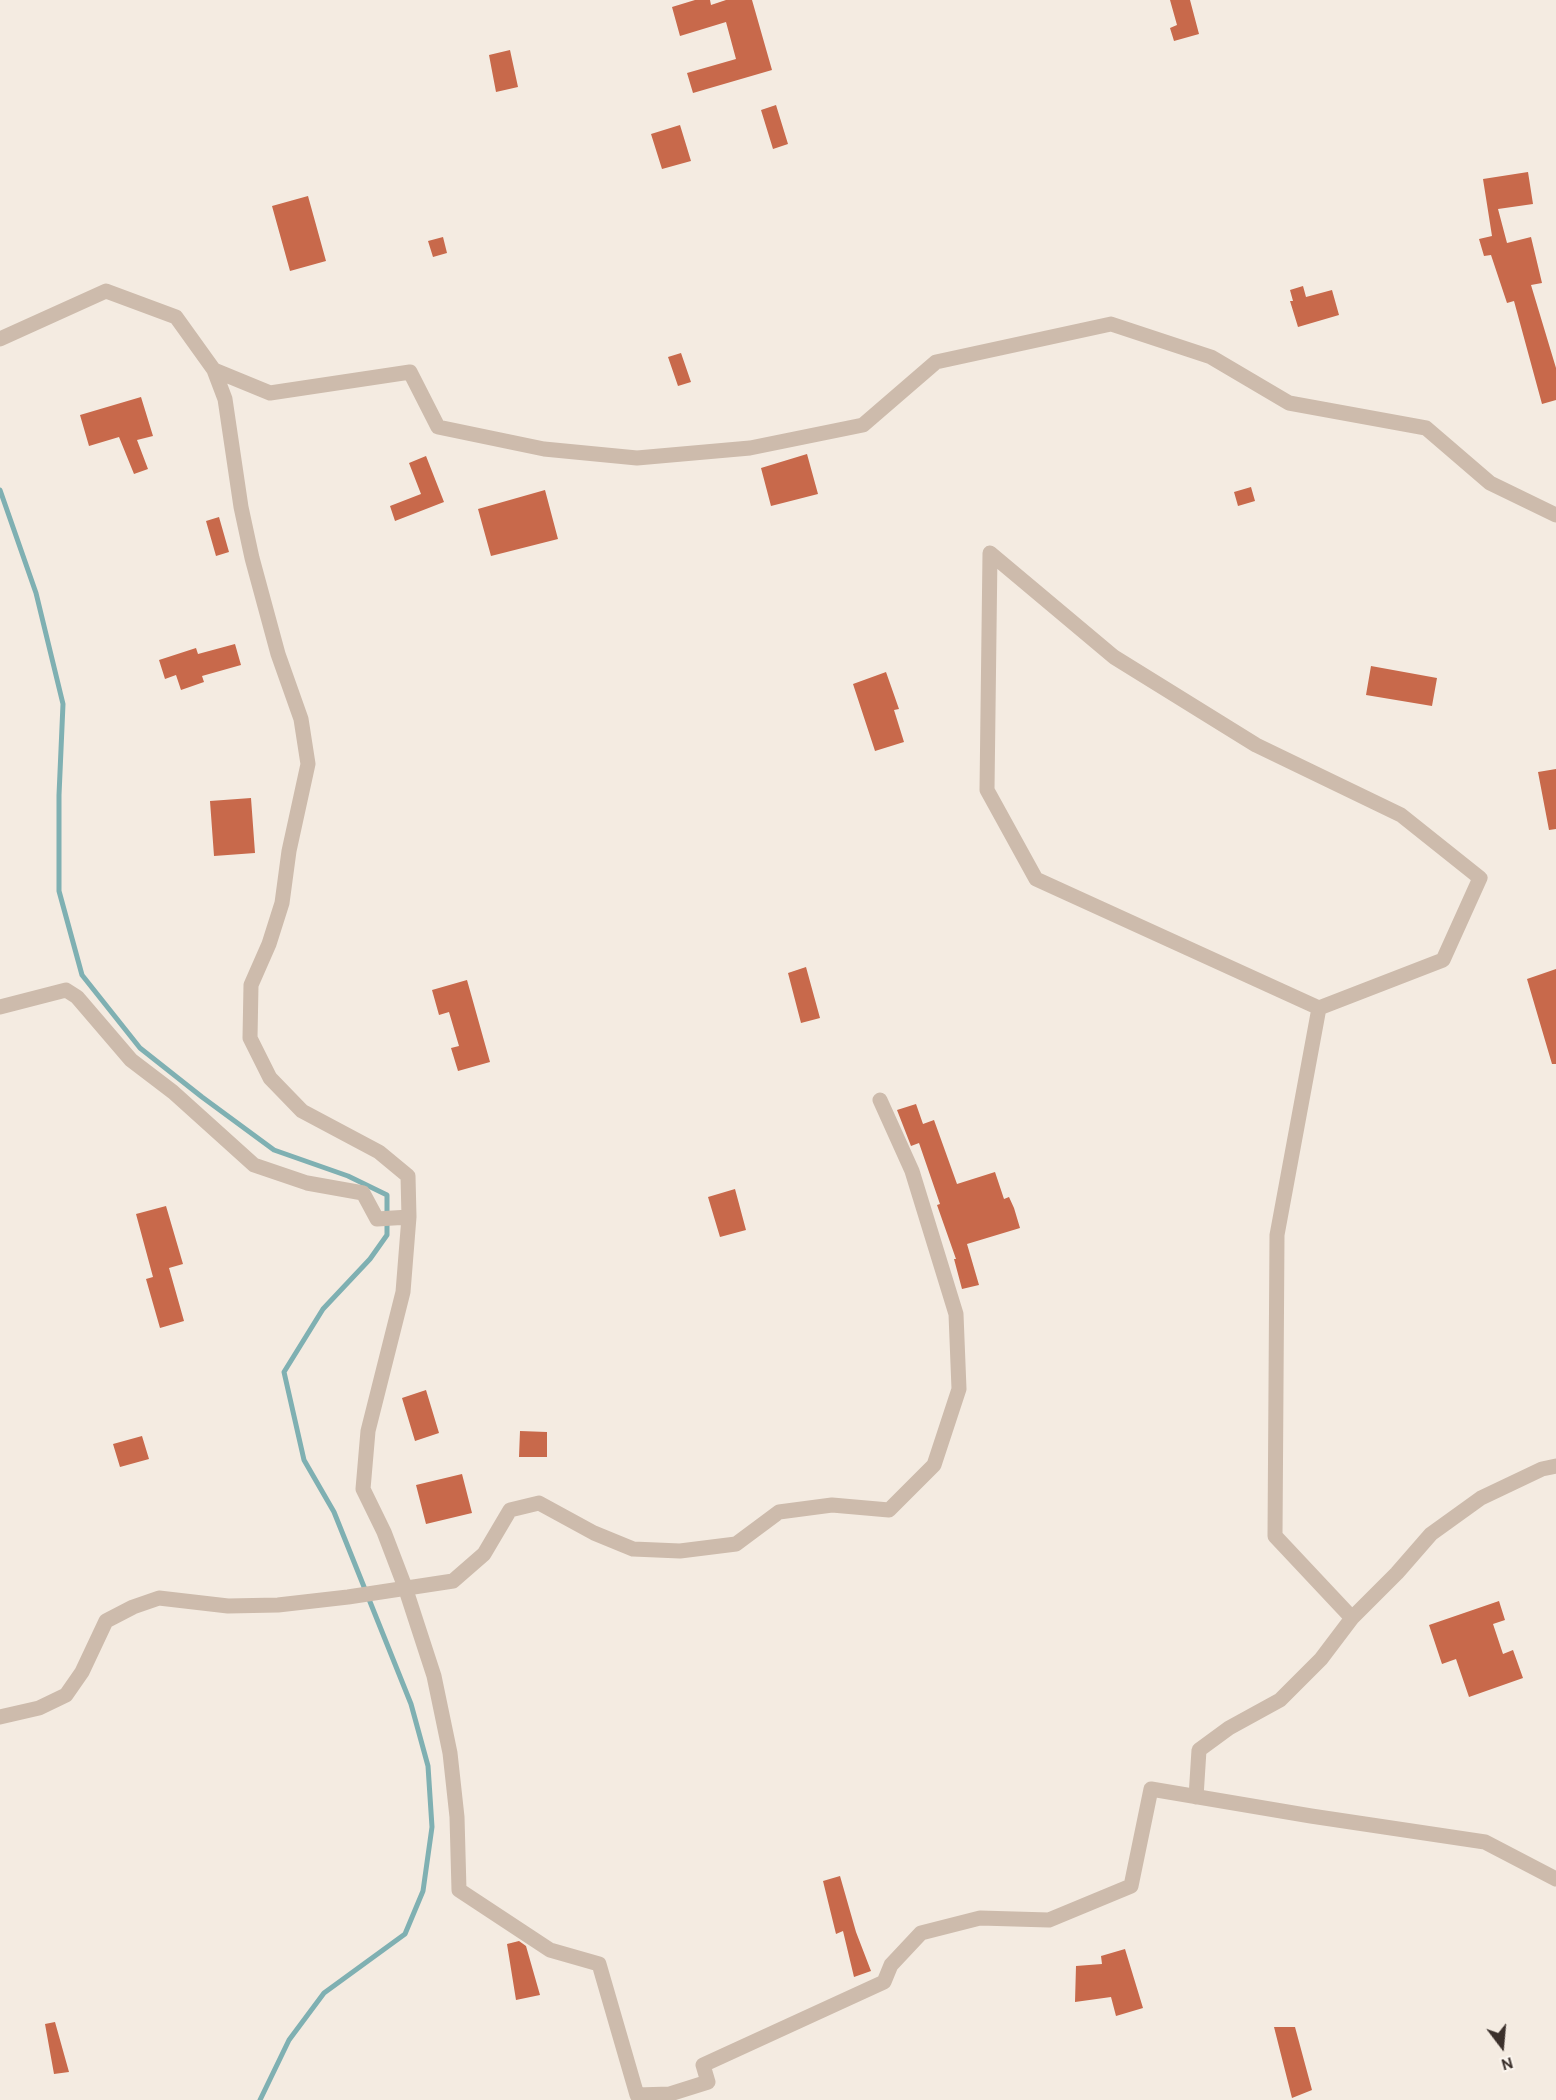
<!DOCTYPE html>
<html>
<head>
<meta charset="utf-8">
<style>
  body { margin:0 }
  #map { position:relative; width:1556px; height:2100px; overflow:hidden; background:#f4ebe1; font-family:Cabin,sans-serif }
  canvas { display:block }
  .north { position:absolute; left:1472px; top:2016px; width:60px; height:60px; -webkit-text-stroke:4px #fbf5ee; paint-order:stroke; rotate:164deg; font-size:16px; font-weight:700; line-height:24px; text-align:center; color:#3b302b }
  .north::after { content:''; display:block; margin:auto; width:21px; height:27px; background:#3b302b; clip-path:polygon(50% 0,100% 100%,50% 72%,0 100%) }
</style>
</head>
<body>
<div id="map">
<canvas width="1556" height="2100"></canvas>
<div class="north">N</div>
</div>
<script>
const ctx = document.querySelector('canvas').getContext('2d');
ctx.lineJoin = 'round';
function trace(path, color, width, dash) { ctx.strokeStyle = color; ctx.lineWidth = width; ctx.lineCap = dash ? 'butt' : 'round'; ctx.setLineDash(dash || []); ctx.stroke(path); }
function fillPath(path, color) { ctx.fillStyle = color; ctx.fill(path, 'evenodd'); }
trace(new Path2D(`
  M0,490l36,103 27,111 -4,91v96l23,84 58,73 62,49 72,53 74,26 39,19v40l-17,24 -47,50 -39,63 20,88 30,52 77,192 17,62 4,61 -9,64 -18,43 -81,59 -35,47 -29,60`), '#7fb0b2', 5);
fillPath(new Path2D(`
  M695,0h15l1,5 15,-5h26l20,70 -79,23 -6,-20 49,-14 -10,-37 -46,14 -8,-29z
  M1170,0h20l9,34 -25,7 -4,-13 7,-3z
  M510,50l8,37 -22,5 -7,-37z
  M776,105l12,39 -15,5 -12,-39z
  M680,125l11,36 -29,8 -11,-35z
  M1528,172l5,32 -35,5 9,34 24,-6 11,46 -11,2 25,83v32l-14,4 -28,-103 -7,2 -16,-48 -7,1 -5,-17 13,-3 -9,-57z
  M308,196l18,65 -36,10 -18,-65z
  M443,237l4,16 -14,4 -5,-16z
  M1303,286l3,11 26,-7 7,25 -41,12 -8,-26h3l-3,-11z
  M681,353l10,29 -13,4 -10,-29z
  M141,397l12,39 -16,4 11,29 -14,5 -15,-37 -30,9 -9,-31z
  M807,454l11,40 -47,12 -10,-38z
  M426,456l18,46 -49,19 -5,-15 31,-12 -12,-31z
  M1251,487l4,14 -17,5 -4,-14z
  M545,490l13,49 -67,17 -13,-47z
  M219,517l10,35 -13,4 -10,-35z
  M235,644l6,21 -39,11 2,6 -23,8 -5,-15 -11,4 -6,-19 37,-12 2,6z
  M1371,666l66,12 -5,28 -66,-11z
  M886,672l13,37 -5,1 10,32 -29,9 -22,-67z
  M1556,769v60l-7,1 -11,-58z
  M251,798l4,55 -41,3 -4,-55z
  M806,967l14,51 -19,5 -13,-50z
  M1556,969v95h-4l-25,-85z
  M467,980l23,82 -32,9 -7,-23 8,-2 -10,-34 -10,3 -7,-25z
  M916,1104l7,20 11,-4 23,64 38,-12 9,27 5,-2 5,11 6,20 -53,16 12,41 -17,4 -8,-30h2l-19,-54 3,-1 -21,-61 -8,3 -14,-36z
  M735,1189l11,41 -26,7 -12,-40z
  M166,1206l17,58 -14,4 15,53 -24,7 -14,-49 7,-2 -17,-63z
  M426,1390l13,43 -24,8 -13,-43z
  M520,1431l27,1v25h-28z
  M142,1436l7,23 -29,8 -7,-23z
  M462,1474l10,39 -46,11 -10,-39z
  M1499,1601l6,19 -12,4 10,30 10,-4 10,28 -54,19 -13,-38 -14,5 -13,-39z
  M840,1876l16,56 15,39 -17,6 -11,-46 -7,3 -13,-53z
  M519,1941l7,5 14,49 -24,5 -9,-56z
  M1125,1949l18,59 -27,8 -5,-19 -36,5 1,-36 26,-2 -1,-8z
  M55,2022l14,50 -15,2 -9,-50z
  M1274,2027h21l17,63 -20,8z`), '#c8694b');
trace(new Path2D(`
  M0,339l106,-48 70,26 38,53 56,23 140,-21 28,55 106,22 93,9 113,-10 113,-23 73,-63 175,-38 100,33 78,46 137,25 64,55 66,32
  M214,370l11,29 16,108 11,51 26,96 23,65 7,45 -19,87 -7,52 -13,41 -18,41 -1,53 20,40 32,33 77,41 29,24 1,41 -6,75 -35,139 -5,58 21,43 21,55 29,89 16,77 7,64 2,73 91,60 49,14 38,131 33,-1 38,-12 -5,-17 181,-83 7,-17 30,-32 59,-15 69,2 82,-34 20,-97 160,27 174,26 71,37
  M0,1007l66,-17 11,7 54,63 42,32 81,73 53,18 56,10 14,26 32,-2
  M1319,1008l124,-48 37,-82 -79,-63 -145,-70 -142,-88 -124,-104 -3,237 49,89 283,129 -42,227 -2,301 77,82
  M0,1717l39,-9 27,-13 16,-23 24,-51 27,-14 26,-9 69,8 50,-1 70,-8 105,-16 31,-27 26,-44 29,-7 55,30 39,16 47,2 56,-7 43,-32 53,-7 57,5 45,-45 25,-76 -3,-75 -44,-143 -32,-71
  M1196,1797l3,-47 30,-22 51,-28 41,-41 31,-41 45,-45 34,-39 50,-36 61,-29 14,-3`), '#cdbbac', 15);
</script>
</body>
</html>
